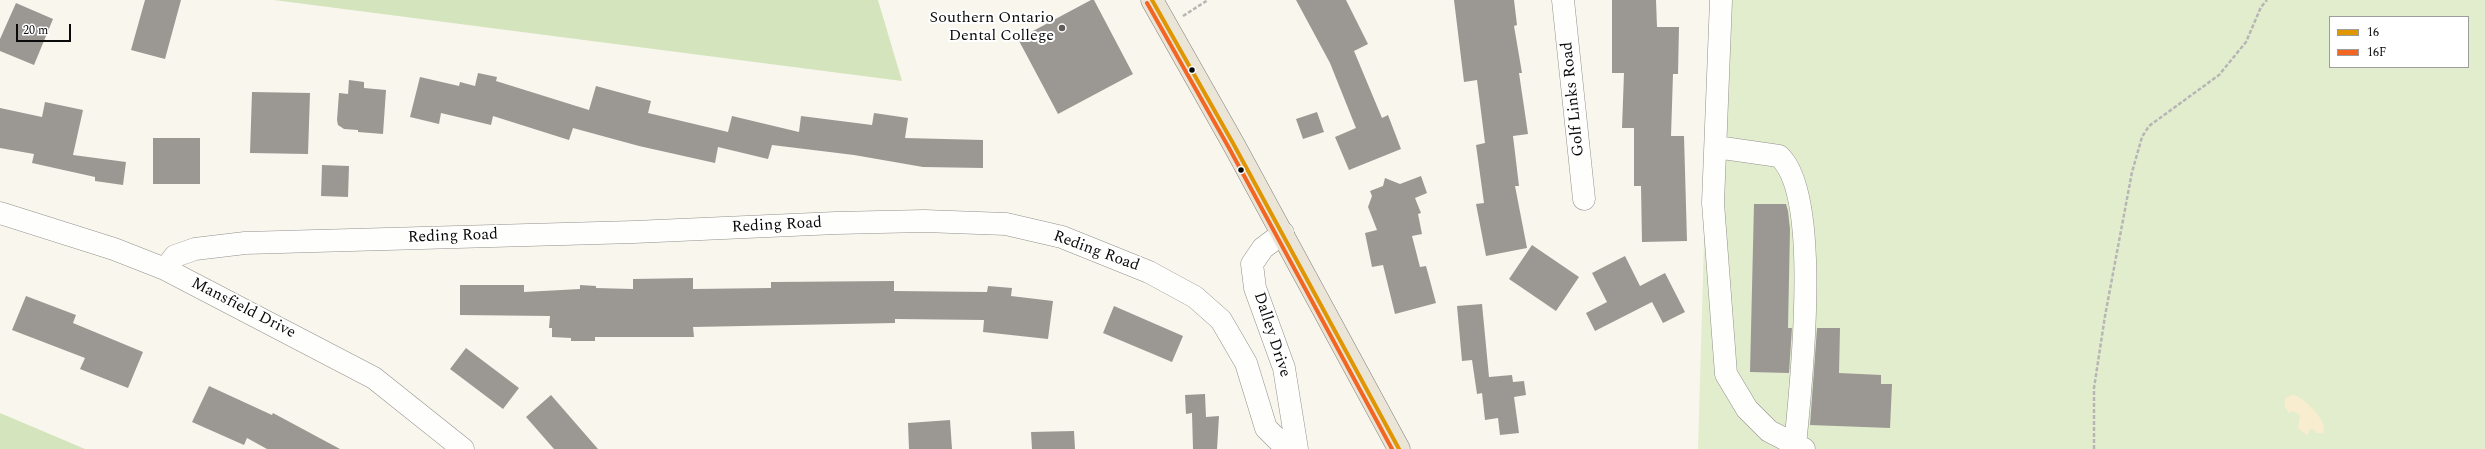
<!DOCTYPE html>
<html>
<head>
<meta charset="utf-8">
<style>
  body { margin:0 }
  #map { position:relative; width:2485px; height:449px; overflow:hidden; background:#f9f6ed; font-family:Spectral,serif }
  canvas { display:block }
  .legend { position:absolute; left:2329px; top:16px; width:140px; height:52px; box-sizing:border-box; background:#fff; border:1px solid #9d9d9d; margin:0; padding:5px 7px; list-style:none; font-size:12px; color:#0a0a0a }
  .legend li { display:flex; align-items:center; gap:8px; height:20px }
  .legend b { width:20px; border:1px solid #9d9d9d }
  .scale { position:absolute; left:16px; top:24px; width:55px; height:18px; box-sizing:border-box; border:2px solid #0a0a0a; border-top:0; padding-left:5px; font-size:12px; line-height:14px; white-space:nowrap; color:#0a0a0a; -webkit-text-stroke:3px #fff; paint-order:stroke }
</style>
</head>
<body>
<div id="map">
<canvas width="2485" height="449"></canvas>
<ul class="legend">
<li><b style="height:5px;background:#df9601"></b>16</li>
<li><b style="height:5px;background:#f26522"></b>16F</li>
</ul>
<div class="scale">20 m</div>
</div>
<script>
const ctx = document.querySelector('canvas').getContext('2d');
ctx.lineJoin = 'round';
function fillPath(path, color) { ctx.fillStyle = color; ctx.fill(path, 'evenodd'); }
function trace(path, color, width, dash) { ctx.strokeStyle = color; ctx.lineWidth = width; ctx.lineCap = dash ? 'butt' : 'round'; ctx.setLineDash(dash || []); ctx.stroke(path); }
function write(font, color, halo, rows, align = 'center') {
  ctx.font = font + ' Spectral,serif'; ctx.lineWidth = 4; ctx.setLineDash([]); ctx.textBaseline = 'middle'; ctx.strokeStyle = halo; ctx.fillStyle = color; for (const [text, x, y, turn = 0] of rows) {
    ctx.save(); ctx.translate(x, y); ctx.rotate((+turn || 0) * Math.PI / 180); ctx.textAlign = isNaN(turn) ? turn : align; if (halo) ctx.strokeText(text, 0, 0); ctx.fillText(text, 0, 0); ctx.restore();
  }
}
fillPath(new Path2D(`
  M1711,0h774v449h-787zM2330,17h138v50h-138z`), '#e2edce');
fillPath(new Path2D(`
  M274,0h604l24,81z
  M0,413l85,36h-85z`), '#d4e4bc');
fillPath(new Path2D(`
  M2292,395c10,0 38,27 31,38h-6l-3,-4h-3l-4,6 -9,-7 2,-13 -7,-4 -4,2 -5,-7 2,-8z`), '#f8edcf');
fillPath(new Path2D(`
  M145,0h36l-16,59 -34,-9z
  M1091,0h3l39,74 -75,40 -40,-75z
  M1296,0h50l22,44 -14,7 28,67 6,-3 13,34 -52,21 -14,-33 21,-9 -26,-65z
  M1454,0h60l3,25 -3,1 8,47h-3l9,61 -15,2 6,50h-4l12,62 -41,8 -10,-52 8,-1 -8,-58 9,-2 -8,-63 -13,2z
  M1612,0h44l1,27h22l-1,47h-5l-2,62h13l3,105 -45,1 -1,-56h-7v-58h-12l2,-55h-12z
  M16,3l37,16 -19,46 -34,-14v-12z
  M478,73l19,4 -1,4 93,29 7,-24 55,15 -3,12 80,19 4,-16 67,16 2,-16 71,9 2,-12 34,5 -3,20 78,2v28l-60,-1 -69,-12 -82,-10 -4,14 -50,-12 -3,16 -76,-17 -66,-18 -4,12 -76,-24 -2,9 -50,-12 -2,11 -29,-7 10,-40 39,9 1,-4 15,4z
  M349,80l15,2v6l22,2 -3,44 -25,-2v-2l-14,-1 -6,-4 -1,-5 2,-27 9,1z
  M252,92l58,1 -2,61 -58,-1z
  M45,102l38,8 -10,45 53,7 -3,23 -28,-4v-4l-63,-14 2,-9 -34,-6v-40l42,9z
  M1317,112l7,20 -21,7 -7,-20z
  M153,138h47v46h-47z
  M322,165l27,1 -1,31 -27,-1z
  M1421,176l6,17 -12,5 6,15 -3,1 4,20 -10,2 8,31 6,-1 10,37 -41,11 -12,-49 -11,2 -7,-34 12,-3 -9,-23 4,-11 -2,-5 13,-5 2,-8 15,6z
  M1754,204h32l2,7 2,18 -2,99h4l-3,45 -39,-1z
  M1532,245l47,32 -23,34 -47,-32z
  M1625,256l15,30 25,-13 20,39 -22,11 -11,-21 -57,29 -9,-18 21,-11 -15,-29z
  M693,278v11l78,-1v-6l123,-1v10l93,1 1,-6 24,2 -1,8 42,5 -5,38 -65,-7 1,-12 -89,-1v4l-202,4 1,10h-99v4h-24v-3l-19,-1v-9h-3l1,-12 -90,-1v-30h64v7l56,-3v-4l16,1v2l37,1v-10z
  M26,296l50,19 -3,8 70,29 -15,36 -48,-19 5,-11 -73,-28z
  M1482,304l7,73 23,-2 1,7 11,-1 2,14 -12,2 5,36 -19,2 -2,-17 -13,2 -3,-27 -5,1 -5,-34 -10,1 -5,-55z
  M1114,306l69,30 -11,26 -69,-29z
  M1817,328h23l-1,45 42,2v9h11l-2,44 -80,-3z
  M466,348l53,40 -16,21 -53,-40z
  M209,386l63,29 1,-2 67,36h-73l-20,-11 -3,7 -52,-23z
  M1205,394l1,23 13,-1 -2,33h-24l-1,-36 -6,1 -1,-19z
  M551,395l47,54h-44l-28,-32z
  M950,420l2,29h-43l-1,-26z
  M1074,431l1,18h-43l-1,-17z`), '#9b9894');
const minor = new Path2D(`
  M1563,0l21,199
  M1721,0l-8,203 13,171 21,35 22,22 35,18
  M1716,147l63,9c43,38 22,231 16,289
  M0,213l114,36 51,20 209,109 89,71
  M1283,233l-20,15 -11,16 3,24 29,80 13,81
  M165,269l10,-13 20,-7 50,-6 389,-11 202,-9 88,-2 82,3 56,13 87,35 46,25 26,23 25,43 20,65 12,12 17,1`);
const major = new Path2D(`
  M1152,0l82,145 165,304`);
trace(minor, '#92908c', 23);
trace(major, '#7f7e7a', 23);
trace(new Path2D(`
  M1183,16l25,-16
  M2094,449v-61l11,-72 27,-144 10,-35 7,-11 70,-51 27,-33 15,-35 6,-7`), '#b7b6b5', 2.5, [4, 2]);
trace(minor, '#fefefc', 22);
trace(major, '#ebe5d7', 22);
trace(new Path2D(`
  M1152,0l82,145 165,304`), '#df9601', 4);
trace(new Path2D(`
  M1147,3l82,145 163,301`), '#f26522', 4);
for (const [x, y, r, color] of [
  [1062,28,4,"#5e5d59"],
  [1192,70,3.5,"#0a0a0a"],
  [1241,170,3.5,"#0a0a0a"]
]) { const dot = new Path2D(); dot.arc(x, y, r, 0, 2 * Math.PI); ctx.fillStyle = color; ctx.fill(dot); trace(dot, '#fff', 1.5); }
write('16px', '#0a0a0a', '#fff', [
  ["Southern Ontario",1054,19],
  ["Dental College",1054,37]
], 'right');
write('16px', '#0a0a0a', '#fff', [
  ["Golf Links Road",1574,99,-96],
  ["Reding Road",777,226,-3],
  ["Reding Road",453,237,-2],
  ["Reding Road",1096,252,20],
  ["Mansfield Drive",243,309,27],
  ["Dalley Drive",1271,335,72]
]);
</script>
</body>
</html>
